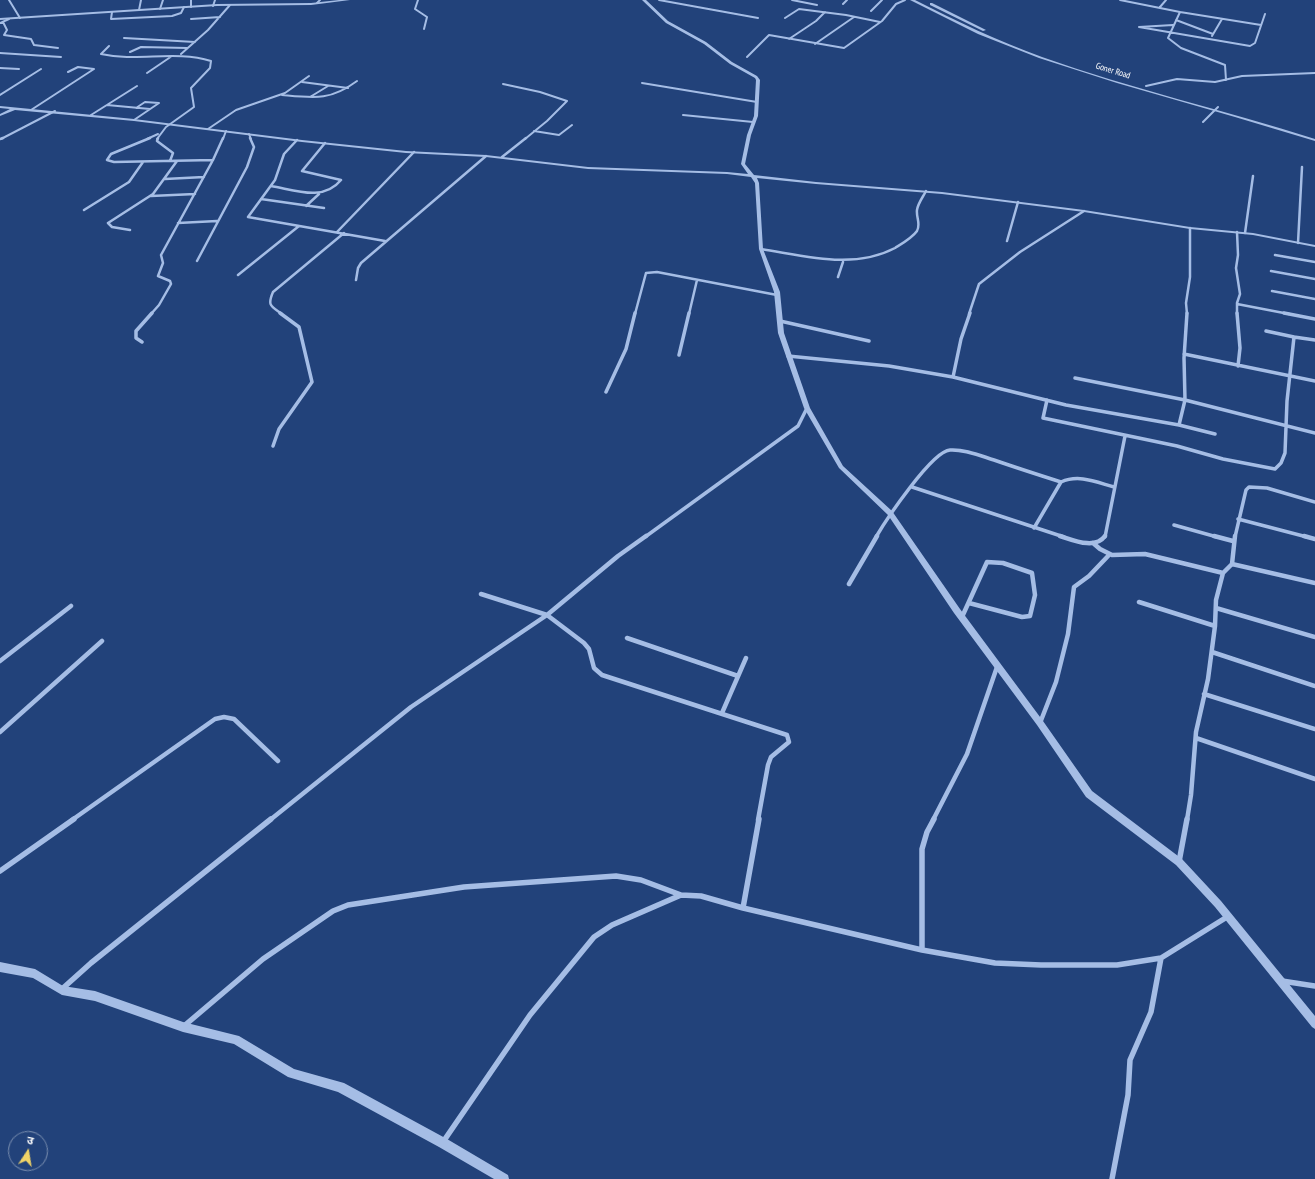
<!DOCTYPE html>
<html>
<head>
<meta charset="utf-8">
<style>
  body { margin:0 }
  #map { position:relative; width:1315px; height:1179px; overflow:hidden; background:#22427a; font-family:"PT Sans Narrow","Noto Sans Devanagari",sans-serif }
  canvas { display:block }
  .north { position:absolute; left:8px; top:1131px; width:40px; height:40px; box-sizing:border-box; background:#22427a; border:1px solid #7a8eaf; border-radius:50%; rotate:12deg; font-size:11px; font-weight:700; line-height:16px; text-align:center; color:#fff }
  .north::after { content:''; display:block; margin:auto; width:14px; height:18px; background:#f0d367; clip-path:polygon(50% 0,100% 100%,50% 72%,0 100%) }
</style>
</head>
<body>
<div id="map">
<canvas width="1315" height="1179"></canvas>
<div class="north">उ</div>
</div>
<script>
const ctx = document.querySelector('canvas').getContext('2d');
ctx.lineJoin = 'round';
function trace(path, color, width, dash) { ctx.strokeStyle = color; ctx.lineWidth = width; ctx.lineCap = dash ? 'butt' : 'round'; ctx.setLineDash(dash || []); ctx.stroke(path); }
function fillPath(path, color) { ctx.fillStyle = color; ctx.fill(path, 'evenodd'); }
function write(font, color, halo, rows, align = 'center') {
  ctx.font = font + ' "PT Sans Narrow",sans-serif'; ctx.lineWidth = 3; ctx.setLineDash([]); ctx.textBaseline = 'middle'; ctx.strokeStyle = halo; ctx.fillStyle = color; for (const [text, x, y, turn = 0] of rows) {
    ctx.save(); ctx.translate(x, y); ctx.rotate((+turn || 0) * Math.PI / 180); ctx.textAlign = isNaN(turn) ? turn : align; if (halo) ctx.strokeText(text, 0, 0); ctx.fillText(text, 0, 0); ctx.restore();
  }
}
trace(new Path2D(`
  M9,0l11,18
  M191,0v7
  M418,0l-3,9 12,8 -3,12
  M659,0l99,18
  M792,0l25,5
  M1120,0l60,12 -12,26 13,10 44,17 1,15
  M317,3l3,-3
  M843,4l4,-4
  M213,6l2,-6
  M1160,7l6,-7
  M160,9l3,-9
  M139,10l2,-10
  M871,11l11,-11
  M112,12l-1,7 61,-3 9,-3 3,-6
  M1180,12l81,13
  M785,18l14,-9 47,6 34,7
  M191,19l29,-2
  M1176,20l37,14
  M3,22l4,8 -3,5 27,4 3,6 24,3
  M0,23l9,-4
  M1173,25l-34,2 111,19 5,-3 10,-29
  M1212,36l10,-17
  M124,38l71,4
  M789,39l27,-18 9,-9
  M815,44l39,-27
  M109,46l-8,8c37,8 74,-4 110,7l-1,7 -19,20 3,19 -28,20 -9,12
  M130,52l11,-5 46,1
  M0,53l61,4
  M181,54l27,-24 22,-25
  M747,57l22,-22 75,13 38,-27 14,-17 9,-4
  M0,68l19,1
  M147,73l25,-17
  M302,82l46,6
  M642,83l115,19
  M503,84l37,8 27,9 -20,20 -22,18
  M1146,86l31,-7 38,3 27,-6 73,-3
  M0,95l41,-26
  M282,95c32,3 48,6 75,-14
  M310,97l18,-11
  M107,105l43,4
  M31,110l63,-41 -16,-2 -10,5
  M91,115l46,-29
  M683,115l70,7
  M134,120l25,-17 -14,-1 -9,6
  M1203,122l15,-15
  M208,129l28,-19 49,-17 24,-17
  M534,131l25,4 13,-10
  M249,134l2,5
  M1,139l54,-28
  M147,139l11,-5
  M223,139l3,-8`), '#a5bde5', 2);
trace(new Path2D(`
  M150,138l-39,16 -4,6 7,2 99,-2
  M158,138l-1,3 16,12 -3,8
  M0,139l3,-1
  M297,140l-13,14 -9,26 -27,37 137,24
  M502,157l24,-19
  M165,179l39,-2
  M271,186c24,4 52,16 70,-6l-39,-9 23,-28
  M151,196l44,-2
  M261,199l63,9
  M306,206l13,-12
  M84,210l45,-28 14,-20
  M178,223l39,-2
  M130,230l-18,-3 -4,-4 45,-29 24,-33
  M337,232l77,-80
  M1237,232l1,23 -2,13 4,26 -3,9v11
  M1245,233l8,-57
  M1007,241l11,-39
  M1298,243l4,-76
  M761,249c45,7 92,21 134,-1 8,-5 17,-10 22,-17 4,-7 -1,-14 0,-21 1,-7 6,-13 9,-19
  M1275,255l40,7
  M197,261l50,-94 7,-20 -4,-9
  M1271,271l44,8
  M238,275l61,-49
  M838,277l5,-15
  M356,280l2,-12 3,-5 125,-107
  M1272,291l43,8
  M1237,304l52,10
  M151,314l8,-9 12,-21 -1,-3 -12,-5 5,-13 -2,-8 52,-95 10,-22
  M282,314c-11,-8 -15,-8 -9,-22l71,-59
  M635,314l11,-41 11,-1 120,23
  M689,314l8,-34
  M969,314l10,-30 41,-32 64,-41
  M1187,314l-1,-11 4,-26v-49`), '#a5bde5', 2.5);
trace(new Path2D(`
  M1237,313l3,35 -2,18
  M1284,313l31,6
  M780,321l89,20
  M1266,331l28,6
  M142,342l-6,-4v-7l16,-18
  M1184,354l131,27
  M679,355l10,-42
  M788,356l101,10 64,11 113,28 113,20 6,-25 -1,-42 3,-45
  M953,377l8,-38 9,-26
  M1075,378l110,22 130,33
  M606,392l20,-43 9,-36
  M1047,400l-4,18 134,28 46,13 52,10 6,-6 4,-10 2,-52 7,-64 21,3
  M1179,425l36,9
  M273,446l6,-17 33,-47 -13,-55 -19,-14
  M912,487l152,50
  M1238,519l69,18
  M1174,525l43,12
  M1034,528l27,-46c18,-8 35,0 53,5
  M645,537l153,-111 9,-18
  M876,537c10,-17 56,-86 74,-87 15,-1 31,6 44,10 23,8 45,15 67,22
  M1105,537l20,-101
  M1235,537l11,-47 3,-3 18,1 48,14`), '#a5bde5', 3.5);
trace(new Path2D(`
  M1060,536c13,4 35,14 45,0
  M1214,536l19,5
  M1304,536l11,3
  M1093,543l7,6 12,6 33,-1 78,19
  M1232,564l3,-28
  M849,584l28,-48
  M481,594l66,21 37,28 5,6 5,19 8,7 185,60 2,7 -18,15 -3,8 -10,55
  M1139,602l76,24
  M1216,608l99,29
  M962,617l25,-55 16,1 29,10 3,22 -5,21 -8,1 -53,-14
  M627,638l111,38
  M1212,652l103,34
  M0,661l71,-55
  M1204,694l111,35
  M722,713l24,-55
  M1040,723l16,-41 12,-48 6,-47 15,-11 20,-21
  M0,732l102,-91
  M1196,738l119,41
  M72,820l143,-101 9,-2 10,2 44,42
  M270,820l141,-113 136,-92 71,-59 28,-20
  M933,820l34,-66 30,-87
  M1187,820l4,-25 5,-63 12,-53 7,-53 1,-26 7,-27 9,-9 83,19`), '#a5bde5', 4.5);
trace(new Path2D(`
  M1179,862l8,-43
  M0,871l74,-52
  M743,908l16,-89
  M922,950v-101l5,-17 7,-13
  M1282,981l33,5
  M62,989l29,-26 180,-144
  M184,1026l79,-67 70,-48 15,-6 116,-18 152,-11 25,4 40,15
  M443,1142l87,-127 64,-78 18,-12 69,-30 20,1 42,12 179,42 73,13 46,2h76l44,-7 66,-41
  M1112,1179l16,-84 2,-35 21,-48 10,-54`), '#a5bde5', 5.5);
fillPath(new Path2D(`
  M339,0h11l-39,5 -94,1 -217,14v-2l217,-14 94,-1z
  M642,0h4l22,21 38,21 26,20 25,14 3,4 -2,36 -7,19 -6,29 9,11 62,7 126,10 142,18 106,17 63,6 62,12v2l-62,-12 -63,-6 -106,-17 -142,-18 -126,-10 -59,-6 2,5 4,66 17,43 4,41 26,75 33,58 49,45 68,98 83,112 49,70 90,68 39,42 94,115v13l-3,-2 -97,-120 -39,-42 -90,-68 -49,-72 -83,-112 -66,-98 -49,-47 -35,-60 -26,-75 -4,-41 -15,-43 -4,-66 -4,-6 -24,-3 -139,-5 -102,-12 -80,-4 -104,-11 -168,-21 -119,-11 -15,6v-2l10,-5 -10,-1v-2l134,13 168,21 104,11 80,4 102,12 139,5 21,2 -7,-10 6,-29 7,-19 2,-36 -1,-2 -25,-14 -26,-20 -38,-21z
  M910,0h5c41,21 83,41 127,57 89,32 183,53 273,82v2l-80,-24 -118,-34 -78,-25 -61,-24z
  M930,3h2l54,27 -3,1 -53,-26z
  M0,962l35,7 28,17 32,5 88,31 56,14 55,33 50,14 103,56 61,36 1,4h-15l-55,-32 -101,-55 -50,-15 -54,-33 -51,-12 -88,-31 -33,-6 -29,-17 -33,-6z`), '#a5bde5');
write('9px', '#fff', '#22427a', [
  ["Goner Road",1113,71,17]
]);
</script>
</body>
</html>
